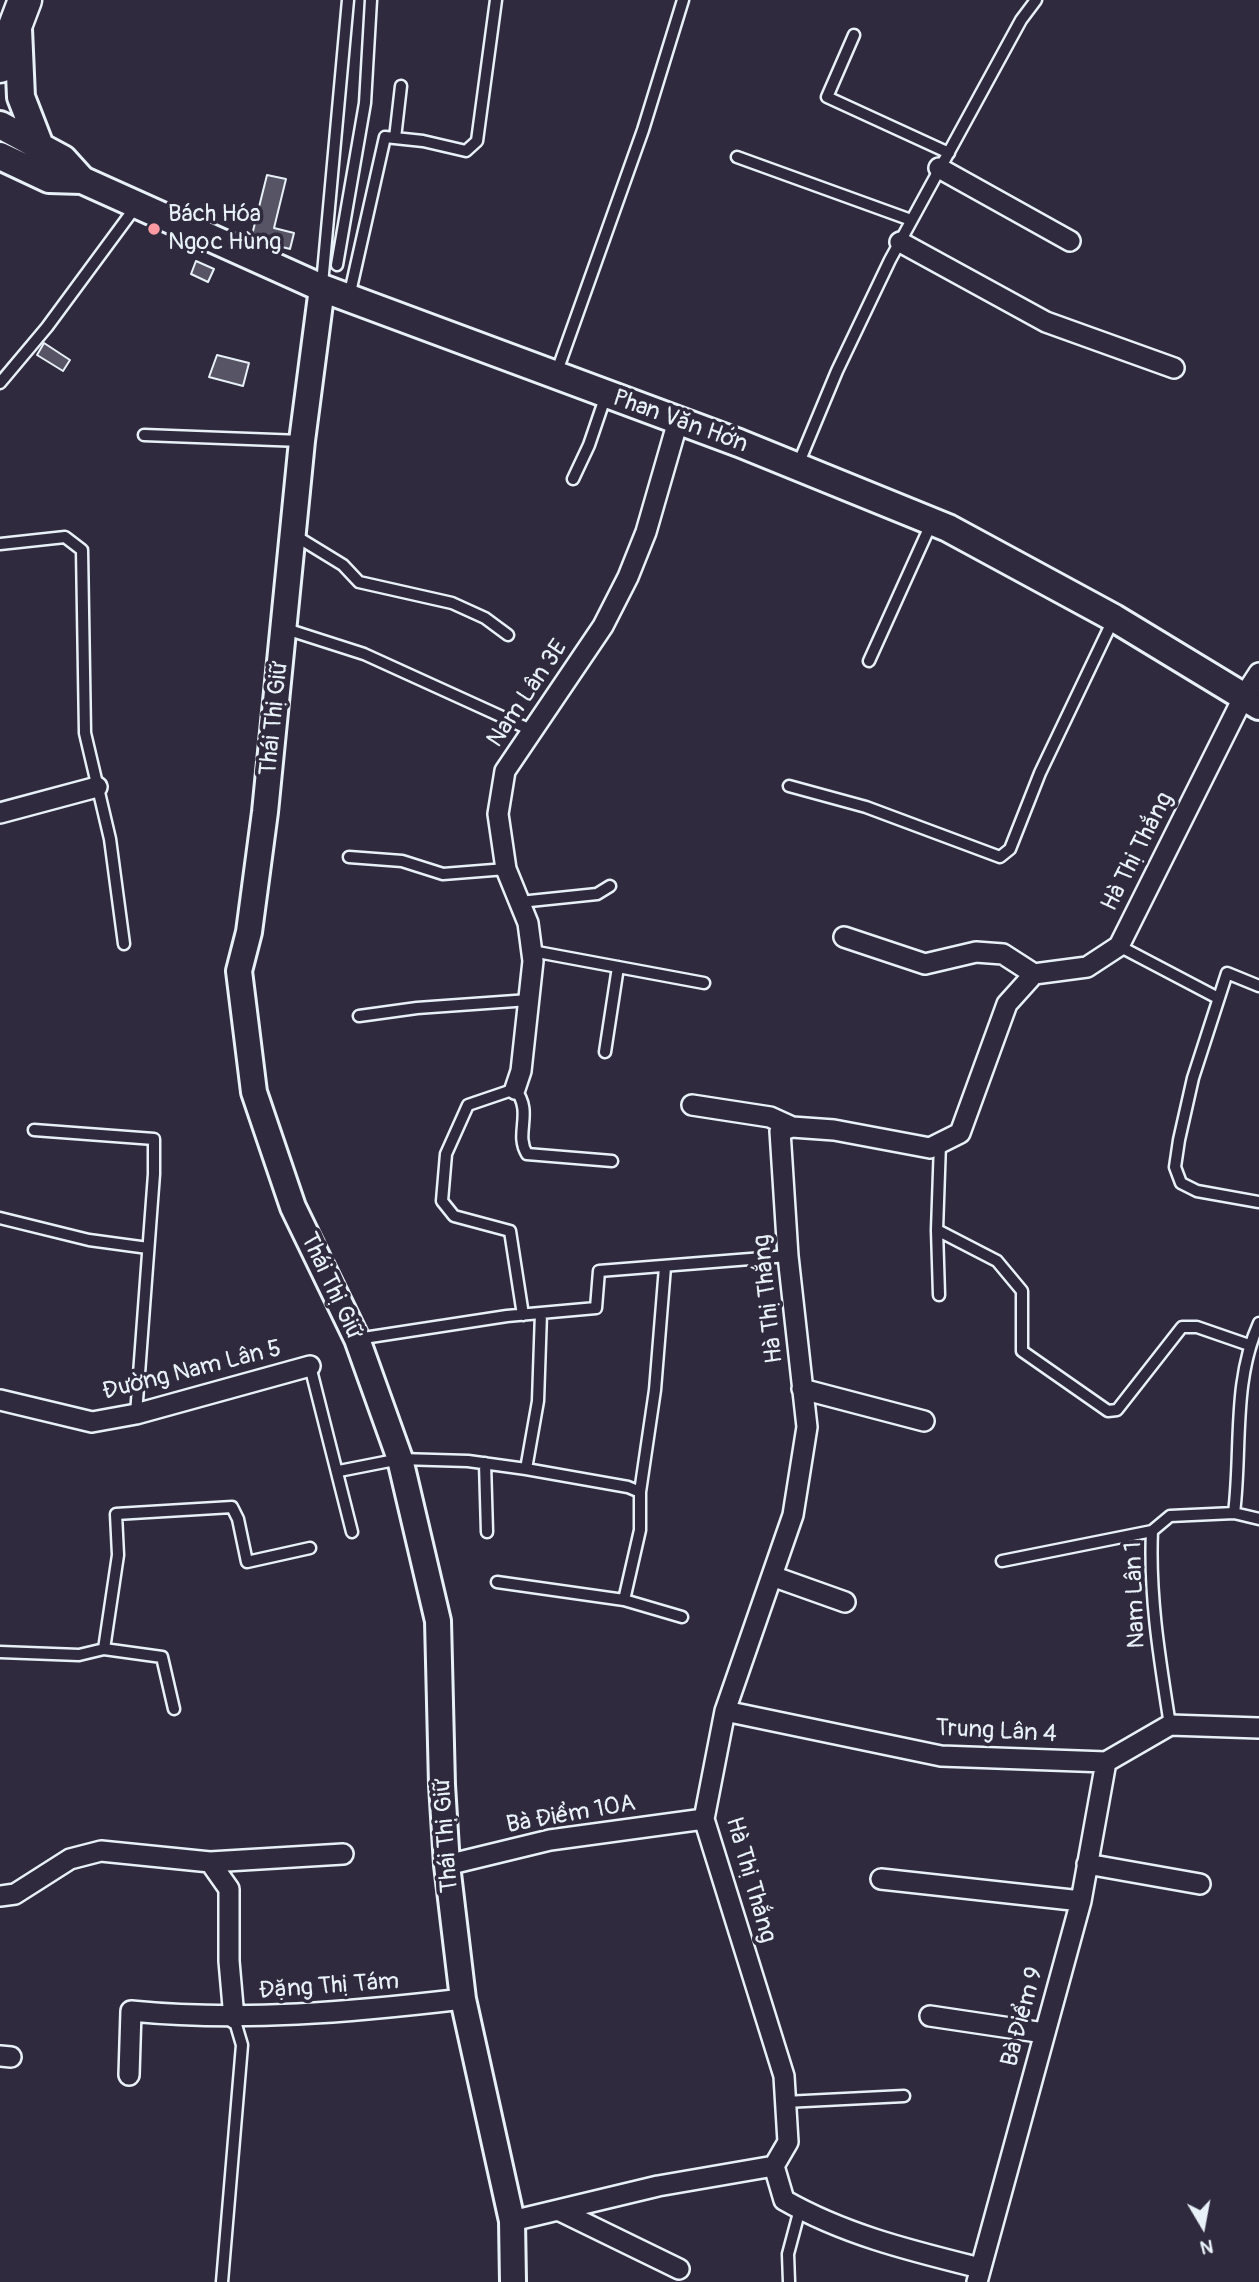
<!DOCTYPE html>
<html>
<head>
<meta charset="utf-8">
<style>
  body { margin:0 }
  #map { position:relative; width:1259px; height:2282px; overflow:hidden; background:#2f2a3d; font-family:Pangolin,sans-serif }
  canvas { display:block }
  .north { position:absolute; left:1168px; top:2191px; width:70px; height:70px; -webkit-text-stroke:5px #2f2a3d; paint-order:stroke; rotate:170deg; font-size:19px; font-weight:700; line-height:28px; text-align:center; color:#e8f1f8 }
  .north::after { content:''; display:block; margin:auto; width:24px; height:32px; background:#e8f1f8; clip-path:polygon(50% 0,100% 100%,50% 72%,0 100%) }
</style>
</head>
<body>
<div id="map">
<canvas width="1259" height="2282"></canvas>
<div class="north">N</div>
</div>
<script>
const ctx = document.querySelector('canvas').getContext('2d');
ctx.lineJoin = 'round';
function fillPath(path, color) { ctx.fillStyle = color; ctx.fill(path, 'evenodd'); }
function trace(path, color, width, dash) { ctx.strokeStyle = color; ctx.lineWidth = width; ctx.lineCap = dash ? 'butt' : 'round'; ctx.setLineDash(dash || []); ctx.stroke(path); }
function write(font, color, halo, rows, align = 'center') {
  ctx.font = font + ' Pangolin,sans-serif'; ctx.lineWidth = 7; ctx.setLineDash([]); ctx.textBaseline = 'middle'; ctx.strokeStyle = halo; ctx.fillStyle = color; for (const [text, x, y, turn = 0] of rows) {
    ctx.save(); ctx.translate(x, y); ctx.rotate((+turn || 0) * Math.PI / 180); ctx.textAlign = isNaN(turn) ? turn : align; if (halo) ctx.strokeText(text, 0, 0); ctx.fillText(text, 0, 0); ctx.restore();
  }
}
const building = new Path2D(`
  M267,175l19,4 -12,49 20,5 -4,16 -39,-10z
  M196,261l18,8 -6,13 -17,-8z
  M44,343l26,17 -7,11 -26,-16z
  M217,355l32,8 -6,23 -34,-9z`);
fillPath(building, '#575565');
trace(building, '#e8f1f8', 2);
const service = new Path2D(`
  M854,35l-27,62 122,56
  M395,138l6,-52
  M737,157l174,63
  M337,265l28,-162 6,-103
  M322,284l26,-284
  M349,297l36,-160 38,4 43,10 11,-10 19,-141
  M556,374l87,-244 40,-130
  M0,383l47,-56 90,-122
  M144,435l157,6
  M797,467l40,-96 53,-111 131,-240 15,-20
  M573,479l16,-34 17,-50
  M294,535l49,30 16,17 93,21 33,15 23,17
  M0,544l65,-7 17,13 3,183 25,106 14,105
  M286,629l78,25 167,76
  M869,661l62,-137
  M789,786l77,21 134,50 10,-8 30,-76 74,-155
  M349,857l53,4 41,13 63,-5
  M520,902l77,-8 13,-8
  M1119,946l99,52
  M532,951l172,32
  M1259,986l-32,-13 -34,105 -14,62 -4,27 6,16 16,8 62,11
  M359,1016l58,-8 112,-8
  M605,1052l13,-85
  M34,1130l120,9v35l-18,240
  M0,1218l89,22 59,8
  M937,1230l60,31 25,30v60l86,60 9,-1 65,-83h15l52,18
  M939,1295l-2,-65 3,-87
  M523,1315l-13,-84 -56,-15 -12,-15 4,-47 22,-49 47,-16c19,24 -1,44 12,65l85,7
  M357,1339l150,-23 89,-8 3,-37 189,-15
  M310,1366l42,166
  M485,1463l2,69
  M339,1471l61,-12 68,2 58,8 12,-68 3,-88
  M640,1492l15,-102 10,-123
  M1234,1513l25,6
  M1002,1561l150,-30
  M497,1582l127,18 16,-70v-38l-12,-5 -102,-18
  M624,1600l58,17
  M104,1649l58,8 12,52
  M0,1652l79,3 25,-6 14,-94 -2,-41 116,-7 6,12 9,43 63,-14
  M1170,1725c-10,-64 -21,-128 -18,-194l18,-15 64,-3c8,-63 -2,-131 25,-190
  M785,2102l119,-6
  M222,2282l20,-237 -8,-27
  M789,2282l-1,-28 12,-45`);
const minor = new Path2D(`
  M939,168l131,73
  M900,242l146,80 128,46
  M0,813l97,-26
  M844,937l81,27 51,-12 27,2 31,20
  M515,1089l6,-18 12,-110 -5,-38 -22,-54 -8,-55 7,-43 98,-145 25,-49 18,-45 32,-111
  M692,1105l78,12 22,10
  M802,1389l122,32
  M0,1400l92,22 44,-8 174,-48
  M772,1576l73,26
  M725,1711l216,45 165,6 64,-37 89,3
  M210,1862l19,27v72l5,57
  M1087,1864l113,20
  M447,1865l103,-25 154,-21
  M881,1879l200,22
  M0,1896l15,-2 55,-35 31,-8 109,11 133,-8
  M930,2016l114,17
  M0,2056l11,1
  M129,2075l2,-64c112,11 221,1 332,-12
  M774,2166l10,34c61,35 128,51 196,68
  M558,2210l121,59
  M512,2221l146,-35 116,-20 14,-24 -4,-66 -80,-257 21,-108 68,-196 14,-88 -19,-171 -8,-125 12,-4 42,3 96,18 30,-15 47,-129 27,-30 53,-7 32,-21 125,-250 15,-23
  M977,2282l104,-381 25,-139`);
const tertiary = new Path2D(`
  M322,288l-20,153 -37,371 -16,120 -10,39 15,121 39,115 64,132 43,120 38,162 4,164 5,80 16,134 49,222 1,61`);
const secondary = new Path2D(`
  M18,29l3,68 19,49
  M0,125l63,34 19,21 240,108 417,155 209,85 166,90 145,88
  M0,156l49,23 33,1`);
const trunk = new Path2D(`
  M0,66l25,-66`);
trace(service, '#e8f1f8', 15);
trace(minor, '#e8f1f8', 24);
trace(tertiary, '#e8f1f8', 30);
trace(secondary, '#e8f1f8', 32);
trace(trunk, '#e8f1f8', 37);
trace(service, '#2f2a3d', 10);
trace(minor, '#2f2a3d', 19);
trace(tertiary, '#2f2a3d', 24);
trace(secondary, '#2f2a3d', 26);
trace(trunk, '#2f2a3d', 32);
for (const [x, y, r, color] of [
  [154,229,7,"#ff9aa2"]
]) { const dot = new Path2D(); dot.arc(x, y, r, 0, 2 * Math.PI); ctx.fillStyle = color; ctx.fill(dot); trace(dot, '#2f2a3d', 2.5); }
write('24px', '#e8f1f8', '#2f2a3d', [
  ["Bách Hóa",168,215],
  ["Ngọc Hùng",168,243]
], 'left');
write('24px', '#e8f1f8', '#2f2a3d', [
  ["Phan Văn Hớn",680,422,20],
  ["Nam Lân 3E",528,694,-56],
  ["Thái Thị Giữ",275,718,-84],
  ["Hà Thị Thắng",1138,852,-63],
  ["Thái Thị Giữ",331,1287,65],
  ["Hà Thị Thắng",769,1299,-96],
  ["Đường Nam Lân 5",192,1371,-14],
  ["Nam Lân 1",1136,1595,-92],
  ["Trung Lân 4",996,1732,3],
  ["Bà Điểm 10A",571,1815,-10],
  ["Thái Thị Giữ",447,1835,-94],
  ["Hà Thị Thắng",750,1880,74],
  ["Đặng Thị Tám",329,1987,-4],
  ["Bà Điểm 9",1023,2017,-75]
]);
</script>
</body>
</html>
